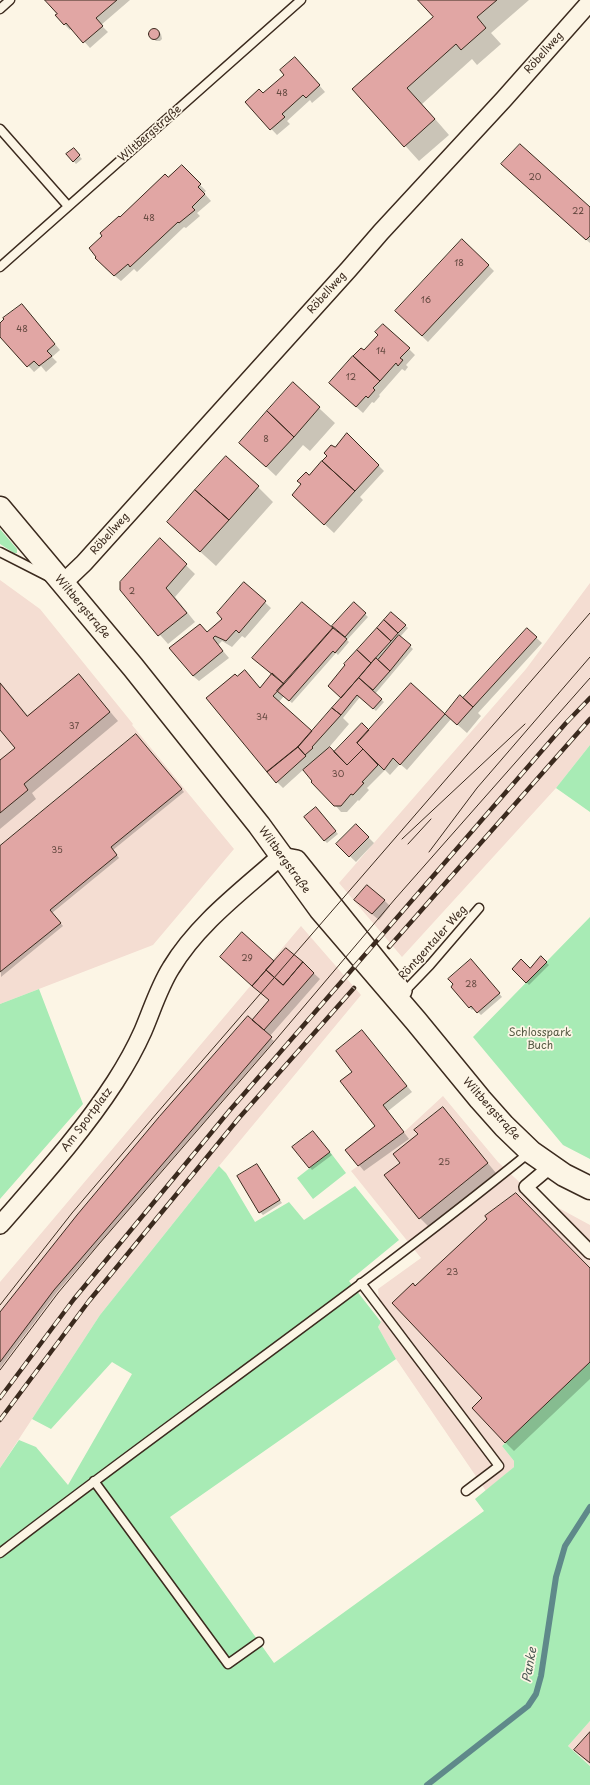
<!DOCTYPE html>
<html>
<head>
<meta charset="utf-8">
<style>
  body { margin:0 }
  canvas { display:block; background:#fcf5e5 }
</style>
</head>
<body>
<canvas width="590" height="1785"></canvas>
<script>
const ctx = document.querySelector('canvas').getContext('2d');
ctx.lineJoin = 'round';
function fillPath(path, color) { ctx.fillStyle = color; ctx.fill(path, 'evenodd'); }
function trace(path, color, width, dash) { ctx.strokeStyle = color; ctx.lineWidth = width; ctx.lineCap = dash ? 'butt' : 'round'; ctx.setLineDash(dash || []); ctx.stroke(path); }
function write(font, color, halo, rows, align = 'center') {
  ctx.font = font + ' "Playpen Sans",sans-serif'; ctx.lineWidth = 3.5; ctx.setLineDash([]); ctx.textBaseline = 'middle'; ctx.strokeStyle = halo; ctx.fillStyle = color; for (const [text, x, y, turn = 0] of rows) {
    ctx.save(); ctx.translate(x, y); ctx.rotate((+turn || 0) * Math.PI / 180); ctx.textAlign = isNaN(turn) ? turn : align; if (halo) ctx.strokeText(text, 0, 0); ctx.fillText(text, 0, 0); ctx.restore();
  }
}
fillPath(new Path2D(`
  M0,580l40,29 93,115 -1,1 102,124 -81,96 -153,59z
  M590,583v162l-34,43 -154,169 -63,-74 187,-214z
  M301,926l60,69 -142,171 -119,149 -100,153v-186z
  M443,1096l55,66 33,31 59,32v137l-88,84 12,15v6l-28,24 -90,-132 -18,-32 3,-5 -3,-33 43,-31 -70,-87 53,-39z
  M590,1721v44l-22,-19z`), '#f4ddd2');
fillPath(new Path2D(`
  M0,529l17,20v4h-3l-14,-9z
  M590,745v67l-34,-24z
  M590,917v242l-27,-14 -90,-108z
  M39,989l44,115 -83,95v-195z
  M330,1152l16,21 -33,26 -16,-21z
  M219,1166l7,7 29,49 34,-20 15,18 51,-34 44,54 -50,41 32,41 -3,5 18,32 -226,158 104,146 210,-152 -9,-12 39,-32v-6l-12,-15 88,-84v359l-22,25 22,20v19h-590v-317l19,-28 17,7 32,38 64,-111 -20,-12 -61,67 -19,-10 68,-104z`), '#a8ebb5');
fillPath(new Path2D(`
  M46,0h84l-29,25 7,7 -18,16 -18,-20 -2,2 -6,-6 -5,-10z
  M420,0h109l-38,33 10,11 -24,21 -5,-6 -50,45 27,31 -30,26 -65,-72 81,-72z
  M156,29l5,5 1,5 -2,2h-4l-6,-5 1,-6z
  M301,64l24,28 -13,11 -2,-3 -23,21 3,3 -13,11 -31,-33 17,-7z
  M73,149l9,10 -6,5 -9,-10z
  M182,166l24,25 -2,2 7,8 -14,12 3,3 -14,12 -2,-1 -47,45 -3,-3 -13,12 -16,-13 15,-50z
  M511,173l79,35v35z
  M488,265l6,6 -66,71 -26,-25z
  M28,311l32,39 -8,7 5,5 -11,10 -5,-6 -7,6 -34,-37v-11z
  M409,349l6,6 -9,10 2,2 -3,4 -3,-2 -23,26 1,1 -6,7 -2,-1 -9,11 -27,-24 28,-37z
  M293,384l42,39 -25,28 -7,-6 -27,31 -27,-25z
  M347,434l37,37 -24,26 3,3 -29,33 -32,-30 7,-27z
  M258,487l15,15 -57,64 -32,-29z
  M160,540l35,34 -20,23 20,25 -27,22 -47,-54z
  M244,583l27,25 -26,30 -3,-2 -10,11 -10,-6 -4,4 11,13 -30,23 -6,-5 14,-43 17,-14z
  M354,603l14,14 -21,23 2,2 -11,13 -2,-2 -44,50 -8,-7 -6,7 34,30 30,-35 -10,-9 60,-76 16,15 -8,9 13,12 -38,45 9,8 -8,9 -16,-14 -17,21 6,6 -24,28 10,1 34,-22 42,-47 34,31 15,-18 7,6 60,-74 15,14 -64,70 3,3 -14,17 -16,-14 -44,51 -7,-6 -10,11 -5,-5 -18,18 2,2 -10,11 -1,-1 -11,12h-6l-37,-43 -21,19 -6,-6 -17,-93 12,-14 -12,-11 73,-36z
  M79,675l39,46 -86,72 4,6 -36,30v-68l16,-13 -16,-19v-47l28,34z
  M139,738l45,54 -71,58 6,8 -67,55 11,13 -62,51 -1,-130z
  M318,811l20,23 -11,9 -3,-3z
  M356,825l18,18 -18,19 -19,-18z
  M384,900l6,6 -11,14 -17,-14z
  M242,934l33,28 12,-13 33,30 -51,58 5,4 -217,251 -57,76v-54l270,-314z
  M541,958l8,7 -20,20 -16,-16h17z
  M474,963l28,34 -21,18 -7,-7 -2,2 -3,-3z
  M368,1038l44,54 -24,19 21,28 -45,32 -5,-6 18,-39 -24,-54z
  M443,1109l53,64 -67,54 -9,-9 -19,-55 18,-29z
  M316,1135l16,20 -20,15 -18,-22z
  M257,1165l25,38 -19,12 -3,-3z
  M489,1219l101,50v110l-76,72 -9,-9 -22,-44 -67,-111z`), '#0003');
trace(new Path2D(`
  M427,1785l101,-79 8,-12 5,-18 15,-99 9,-31 25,-39`), '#5f898a', 6);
const building = new Path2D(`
  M45,0h72l-21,18 7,8 -20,17 -17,-20 -2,2 -9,-10 2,-1z
  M418,0h79l-20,17 9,11 -25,22 -5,-6 -49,44 28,31 -31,28 -52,-58 81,-72z
  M148.5 34a5.5 5.5 0 1 1 11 0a5.5 5.5 0 1 1-11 0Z
  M295,57l25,28 -14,13 -3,-3 -21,19 3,3 -15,13 -25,-28 14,-13 4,4 21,-18 -4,-5z
  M520,144l70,63v29l-4,4 -85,-76z
  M74,148l6,7 -7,7 -7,-8z
  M182,165l19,19 -3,3 7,7 -13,13 3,3 -16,13 -1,-1 -48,45 -2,-3 -14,12 -19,-18 1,-1 -7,-9 13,-12 -2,-3 19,-17 1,1 45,-43 3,3z
  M462,239l27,26 -67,71 -27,-25z
  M22,304l33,40 -8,7 5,5 -13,10 -5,-5 -7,6 -27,-30v-14l4,-4 -1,-1z
  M383,324l27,24 -10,10 3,2 -5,6 -2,-3 -16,18 -27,-25 8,-8 3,2 14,-15 -3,-3z
  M353,356l27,25 -7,7 2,2 -7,8 -2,-2 -10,11 -27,-24z
  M293,382l27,25 -26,30 -27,-26z
  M267,411l27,26 -28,30 -27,-24z
  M347,433l32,32 -24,26 -33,-30 5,-5 -3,-3 7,-8 4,2z
  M226,456l33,30 -30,34 -34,-30z
  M322,461l33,30 -31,34 -32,-30 9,-11 -4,-3 9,-9 3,3z
  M195,490l34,30 -29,32 -33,-30z
  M160,538l27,26 -21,24 21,25 -29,23 -38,-46v-8z
  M244,582l22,19 -27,32 -3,-3 -10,11 -11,-5 -2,2 10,13 -30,25 -24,-28 31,-24 7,8 15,-13 -5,-6z
  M302,602l31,26 -49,56 -32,-26z
  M354,602l12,11 -21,24 -13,-11z
  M391,612l15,13 -8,8 -14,-13z
  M384,620l14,13 -7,8 -14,-13z
  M333,628l14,11 -12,14 -2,-2 -44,50 -12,-10z
  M377,628l14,13 -20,22 -14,-13z
  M527,628l10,9 -64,70 -10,-9z
  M399,635l12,10 -21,26 -12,-11z
  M357,650l14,13 -30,35 -13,-12 17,-21 -1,-1z
  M376,658l14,13 -17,19 -14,-12z
  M245,670l15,18 12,-15 12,11 -11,12 39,35 -14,16 -31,25 -61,-74 29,-24 2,2z
  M79,674l31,38 -86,72 4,6 -28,23v-53l15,-12 -15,-18v-47l27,33z
  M359,678l23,21 -9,10 -16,-14 -16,20 -9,-7z
  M411,683l34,31 -45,51 -7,-7 -9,12 -27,-27z
  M460,695l13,12 -16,18 -12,-11z
  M332,708l9,7 -29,32 1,1 -8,7 -7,-8z
  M362,723l7,7 -12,13 6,6 -16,16 -13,-13z
  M136,734l46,55 -71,58 6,8 -67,55 11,13 -61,49v-126z
  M298,747l8,9 -30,27 -9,-11z
  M330,747l17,18 16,-16 15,16 -16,17 2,1 -11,12 -2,-1 -10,12h-7l-23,-24 1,-1 -9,-11z
  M316,807l20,24 -12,10 -20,-24z
  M356,824l13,13 -20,20 -13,-13z
  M367,885l18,15 -13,14 -18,-14z
  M242,932l32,29 -22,25 -32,-29z
  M286,948l17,14 -20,23 -17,-15z
  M541,956l6,6 -21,21 -14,-14 9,-10 9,9z
  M471,959l29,34 -23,20 -6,-7 -2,2 -18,-21 2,-3 -5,-5z
  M303,962l11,11 -50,57 -12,-10 17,-20 -17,-14 14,-16 17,15z
  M248,1016l24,21 -218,253 -54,72v-50l77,-97 82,-98z
  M362,1030l45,56 -24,19 21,27 -46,34 -13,-16 30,-24 -35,-45 12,-9 -16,-21z
  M443,1107l45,56 -69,56 -35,-44 16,-12 -7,-9 25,-20 -4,-4z
  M313,1131l17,21 -21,16 -17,-21z
  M257,1164l23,36 -21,13 -22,-37z
  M516,1193l74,75v94l-85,81 -33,-35 10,-10 -90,-95 21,-20 2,3 72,-67 -2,-3z
  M590,1732v31l-16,-13z`);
fillPath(building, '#e1a6a4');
trace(building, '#3b2a1e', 1);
const service = new Path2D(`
  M0,9l10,-9
  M0,129l68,77
  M0,267l301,-267
  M0,552l51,26
  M404,992l26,-27 49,-57
  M361,1283l138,183 -33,25
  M94,1481l134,183 31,-22
  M0,1553c175,-135 358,-261 530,-401`);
const pedestrian = new Path2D(`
  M551,1166l-25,21 64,65`);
const minor = new Path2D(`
  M62,584l22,-21 265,-294 32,-37 123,-133 86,-97
  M0,1225c40,-46 82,-92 115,-143 11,-17 20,-33 28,-51 9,-21 16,-44 28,-63 27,-45 71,-77 110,-112l16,3 106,132`);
const secondary = new Path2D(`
  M0,508l133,159 126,158 61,84 96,112 64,78 24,27 27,26 33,23 26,13`);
trace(service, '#3b2a1e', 11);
trace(pedestrian, '#3b2a1e', 16);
trace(minor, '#3b2a1e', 20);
trace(secondary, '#3b2a1e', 25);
trace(service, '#fcf5e5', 8);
trace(pedestrian, '#fcf5e5', 13);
trace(minor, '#fcf5e5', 17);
trace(secondary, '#fcf5e5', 22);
trace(new Path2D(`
  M402,839l123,-115
  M408,844l23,-25
  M429,852l48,-64 113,-131
  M0,1305l72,-92 85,-100 433,-500
  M0,1370l58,-77 41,-49 174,-201 122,-144 195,-221`), '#3b2a1e', 1);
const rail = new Path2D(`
  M389,947l201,-228
  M0,1398l74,-99 156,-189 336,-387 24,-25
  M0,1420l89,-119 150,-183 115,-130`);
trace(rail, '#3b2a1e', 4.5);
trace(rail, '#fcf5e5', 3, [9]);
write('9px', '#644940', null, [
  ["48",282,94],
  ["20",535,178],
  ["22",578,212],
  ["48",149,219],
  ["18",459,264],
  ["16",426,301],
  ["48",22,330],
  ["14",381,352],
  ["12",351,378],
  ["8",266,440],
  ["2",132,592],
  ["34",262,718],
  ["37",74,727],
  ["30",338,775],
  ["35",57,851],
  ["29",247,959],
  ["28",471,985],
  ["25",444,1163],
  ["23",452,1273]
]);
write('11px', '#3b2a1e', '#fcf5e5', [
  ["Röbellweg",544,53,-48],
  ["Wiltbergstraße",150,134,-41],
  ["Röbellweg",327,293,-48],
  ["Röbellweg",110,534,-48],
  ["Wiltbergstraße",82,607,50],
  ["Wiltbergstraße",284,860,54],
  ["Röntgentaler Weg",433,943,-48],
  ["Wiltbergstraße",491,1109,48],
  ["Am Sportplatz",87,1120,-53]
]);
write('11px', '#565a44', '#fcf5e5', [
  ["Schlosspark",540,1033],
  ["Buch",540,1046]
]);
write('italic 12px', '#4d5954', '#fcf5e5', [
  ["Panke",530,1665,-80]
]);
</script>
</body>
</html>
